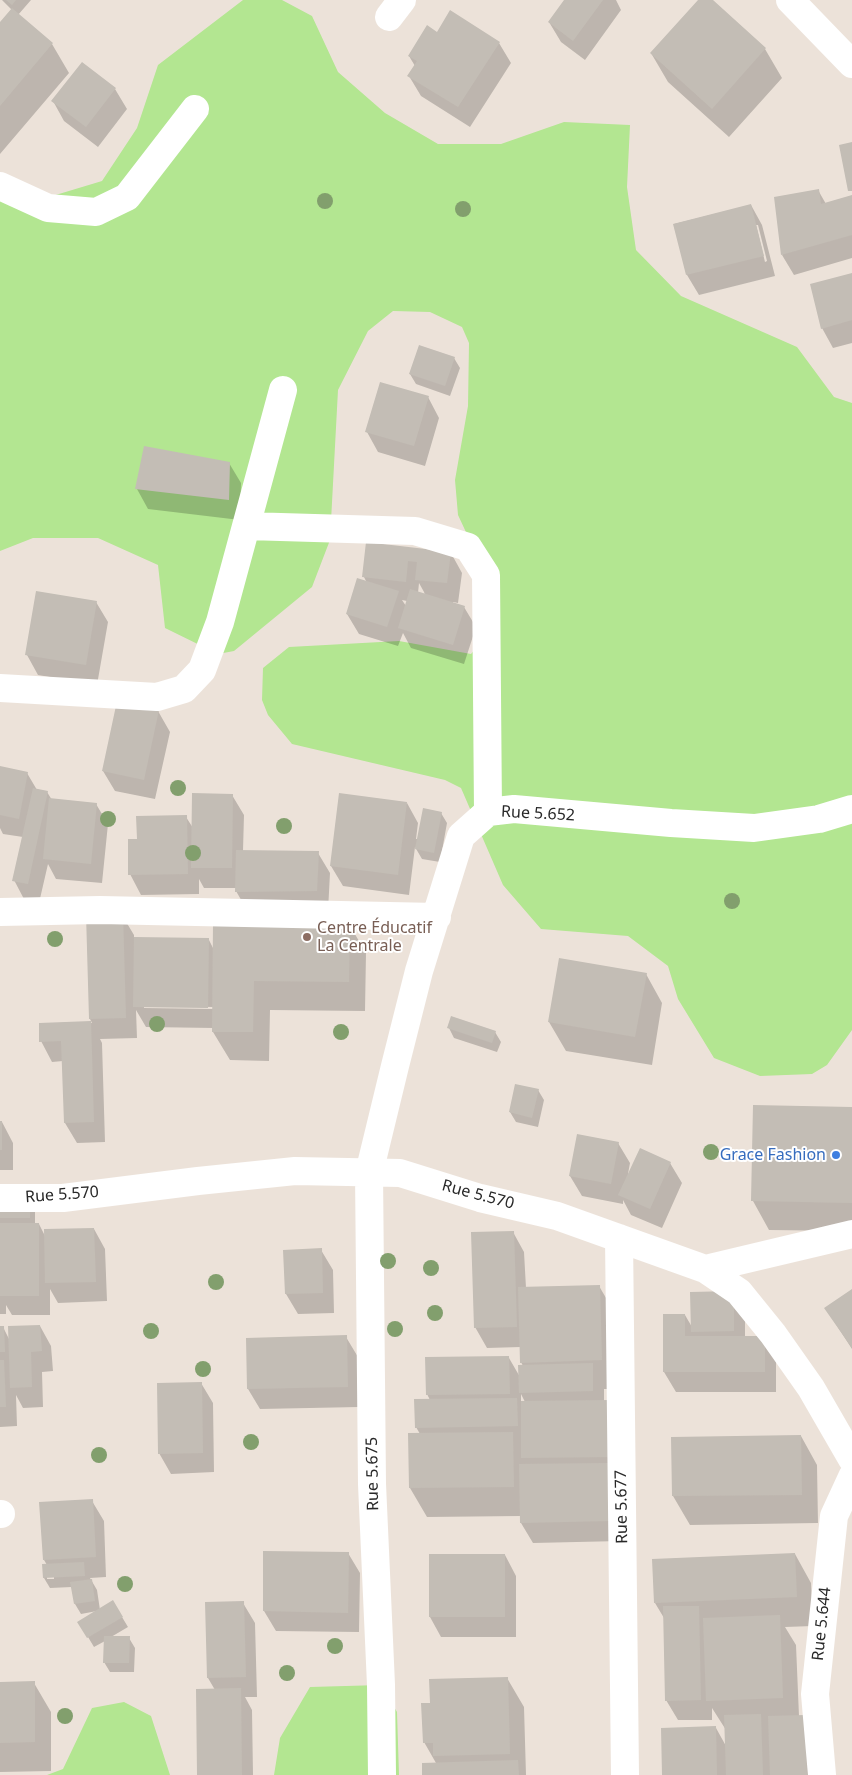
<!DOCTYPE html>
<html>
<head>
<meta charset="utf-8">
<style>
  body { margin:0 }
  canvas { display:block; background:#ece2d9 }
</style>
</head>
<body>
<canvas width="852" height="1775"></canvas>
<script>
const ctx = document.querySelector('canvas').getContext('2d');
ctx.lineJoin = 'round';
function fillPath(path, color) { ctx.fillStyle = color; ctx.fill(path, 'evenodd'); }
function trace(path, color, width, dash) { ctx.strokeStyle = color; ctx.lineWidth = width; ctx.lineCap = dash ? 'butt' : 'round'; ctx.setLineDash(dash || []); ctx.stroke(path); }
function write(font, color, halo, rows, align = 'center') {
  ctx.font = font + ' "Noto Sans",sans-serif'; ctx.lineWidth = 4; ctx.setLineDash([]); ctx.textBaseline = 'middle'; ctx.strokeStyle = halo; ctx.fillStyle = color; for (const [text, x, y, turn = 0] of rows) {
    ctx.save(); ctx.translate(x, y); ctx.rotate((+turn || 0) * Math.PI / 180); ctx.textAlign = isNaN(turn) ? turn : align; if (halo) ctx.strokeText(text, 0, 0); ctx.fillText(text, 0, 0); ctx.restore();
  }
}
fillPath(new Path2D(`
  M243,0h39l30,16 26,56 47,41 53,31h63l63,-22 66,3 -3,62 9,63 45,46 116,51 37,50 18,6v627l-25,35 -15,9 -52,2 -46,-18 -36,-59 -10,-33 -40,-30 -87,-7 -38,-44 -42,-97 -16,-8 -153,-36 -24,-29 -6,-15 1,-32 26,-21 110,-6 72,13 11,-13 4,-66 -28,-60 -3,-35 13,-74 1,-63 -7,-16 -32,-15 -37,-1 -25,20 -30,59 -8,150 -18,47 -78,64 -16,3 -53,-26 -7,-63 -60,-27h-65l-33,13v-353l39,2 63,-19 35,-53 21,-63z
  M381,1685l16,27 2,63h-125l6,-37 30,-51z
  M124,1702l27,14 19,59h-123l16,-6 29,-61z`), '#b3e691');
fillPath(new Path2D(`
  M2,0h29l-13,15 34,29 17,29 -69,81v-130l12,-14z
  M565,0h51l5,10 -36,50 -24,-18 -12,-20z
  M699,0h12l54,49 17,29 -53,59 -61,-55 -17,-29z
  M438,33l61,10 12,20 -41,64 -49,-31 -12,-20 6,-10 -6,-10z
  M115,89l12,20 -29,38 -34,-26 -11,-20z
  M818,190l8,14 26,-7v61l-58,17 -12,-20z
  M751,205l11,20 13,51 -76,19 -12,-20 -13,-51zM756,225h2l9,36 -2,1z
  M852,274v69l-19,5 -11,-20z
  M454,358l6,10 -10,28 -34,-12 -6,-10z
  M428,397l11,21 -14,48 -47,-14 -11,-20z
  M229,463l12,20 -1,37 -92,-11 -11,-20z
  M367,544l84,9 11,20 -4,30 -5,-1v1l11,4 12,20 -12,37 -53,-16 -8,-15 -5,13 -39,-12 -12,-20 20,-31 -3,-6zM419,583l5,9 1,3 -7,-2zM402,600l5,1 -1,5z
  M96,602l12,20 -11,63 -59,-10 -11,-20z
  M158,711l12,21 -15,67 -40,-8 -12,-20z
  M0,768l27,5 10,17 10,2 5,8 44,4 12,20 -6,59 -46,-4 -8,-15 -9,39 -14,-2 -11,-21 9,-43 -20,-3 -3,-6z
  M232,795l12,20 -1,36 75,2 12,20 -2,38 -80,1 -12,-21v-3h-32l-5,-9v15l-58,1 -11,-21 8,-34 48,-23 7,11z
  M407,803l11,20 -2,16h2l23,-26 6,10 -7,39 -18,-3 -7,-12 -6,48 -66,-9 -12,-20z
  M122,915l12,20v4l75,1 5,10 135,-26 17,29 -1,58 -95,-1 -1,51 -39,-1 -17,-28 1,-4 -68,-1 -10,-17 1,28 -37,1 2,4 3,99 -28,1 -12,-20 -2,-62 -11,1 -11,-21 -1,-17 52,-1 -2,-4zM144,1006l70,1v2l-70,-1z
  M646,974l16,29 -10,62 -86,-14 -17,-29z
  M449,1028l46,4 6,10 -4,10 -43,-14z
  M538,1090l6,10 -6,27 -22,-5 -6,-10z
  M852,1108v123l-83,-1 -16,-29z
  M0,1122h2l11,21v27h-13z
  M618,1143l12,20 -2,11 42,-11 12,20 -20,45 -31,-13 -8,-15v4l-41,-8 -12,-20z
  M0,1202h29l6,10v12h4l6,12 49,-7 11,20 2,52 -49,2 -8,-14v26h-38l-6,-10v9h-6z
  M513,1232l11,20 2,36 73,-2 17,29 2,74h-14v12l17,140 -88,2 -12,-20v-7l-94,1 -17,-29 10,-54 -4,-7 14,-27 -3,-6 82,-36 11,19 3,-11 -2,-4v-15l-34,1 -12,-21zM521,1394l4,8h-4z
  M321,1250l12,20 1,43 -36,1 -12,-20 -2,-43z
  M852,1290v59l-26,-40z
  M734,1292l11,20v26h19l12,20v34h-100l-12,-20 21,-57 7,12z
  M40,1326l11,20 2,25 -11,1 1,35 -20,1 -7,-13 1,31 -17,1v-100h3l6,12z
  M346,1337l12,20 1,50 -99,2 -12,-20z
  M201,1383l12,20 1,69 -43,2 -12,-21z
  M801,1436l16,29 1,58 -128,2 -17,-29 -1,-58z
  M92,1501l12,20 2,56 -16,1 7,12 3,20 13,-8 15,25 -17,10 18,1 6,10 -1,24h-24l-6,-10 1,-21 -11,6 -15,-25 18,-11 -16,3 -6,-10 -3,-17 -22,1 -6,-10 3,-13 -3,-5zM54,1576v3h-7v-2z
  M264,1552l84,1 12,20 -1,59 -83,-1 -12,-20z
  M795,1554l16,29 2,43 -28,1 11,18 3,71 18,59h-154l53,-47 10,18v-16l-14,-22v12h-34l-12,-20 -2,-82 -9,-15z
  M505,1555l11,21v61h-75l-11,-20z
  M243,1603l12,20 2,74h-12l7,13 1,65h-54l16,-85 -7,-12z
  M507,1678l17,29 2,68h-102l12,-12 -12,-21 7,-38z
  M0,1683h34l17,29v59l-51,1z`), '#0003');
fillPath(new Path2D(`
  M6,0h10l-4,5z
  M564,0h39l-30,41 -25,-19z
  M698,0h15l53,48 -54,61 -62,-56z
  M12,8l41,35 -53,63v-84z
  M450,10l50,32 -42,65 -51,-31 10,-15 -9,-5 19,-31 10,7z
  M82,62l34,26 -30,39 -35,-26z
  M852,142v49h-4l-9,-46z
  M819,189l2,15 31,-9v40l-71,20 -7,-58z
  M751,204l13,52 -78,19 -13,-51z
  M852,273v47l-31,9 -11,-45z
  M419,345l36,12 -10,29 -36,-12z
  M380,382l49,14 -15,50 -49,-14z
  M144,446l86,16 -1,38 -94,-11z
  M366,542l85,10 -4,31 -32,-3 2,-18 -9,-1 -2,21 -44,-5z
  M357,578l42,13 -12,36 -41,-13z
  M410,589l55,17 -12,39 -55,-17z
  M36,591l61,10 -11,64 -61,-10z
  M117,701l42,9 -15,70 -42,-9z
  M0,766l28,6 -9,47 -19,-4z
  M33,788l15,3 -20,93 -16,-3z
  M192,793l41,1 -1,74h-41z
  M339,793l68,9 -9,73 -68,-9z
  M49,798l48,5 -6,61 -48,-5z
  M423,808l19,4 -8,41 -19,-4z
  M187,815l1,59 -60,1v-36h9l-1,-23z
  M236,850l83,1 -2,40 -82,1z
  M123,913l3,105 -37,1 -3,-105z
  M213,922l137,1 -1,59 -95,-1 -1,51h-41z
  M134,937l75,1 -1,70 -75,-1z
  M559,958l88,15 -12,64 -87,-15z
  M451,1016l45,15 -4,12 -45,-15z
  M91,1021l3,101 -30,1 -3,-82 -22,1v-19z
  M515,1084l24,5 -7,29 -23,-6z
  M753,1105l99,2v96l-101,-2z
  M0,1121h2v29h-2z
  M577,1134l42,8 -8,42 -42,-8z
  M640,1148l31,14 -21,47 -32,-14z
  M0,1201h30v17h-30z
  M0,1223h39v73h-39z
  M94,1228l2,54 -51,1 -1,-54z
  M514,1231l3,96 -43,1 -3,-96z
  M322,1248l1,45 -38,1 -2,-44z
  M600,1285l2,75 -82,3 -2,-76z
  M852,1289v59l-28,-40z
  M734,1291v40l-43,1 -1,-40z
  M663,1314h22v22h80v36h-102z
  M40,1325l2,26 -11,1 1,35 -22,1 -2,-62z
  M0,1326h4l1,26h-5z
  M347,1335l1,52 -101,2 -1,-51z
  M509,1356l1,38 -84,1 -1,-38z
  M0,1360h4l2,47h-6z
  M593,1363v28l-74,2 -1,-28z
  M202,1382l1,71 -45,1 -1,-71z
  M517,1398l1,28 -103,2 -1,-29z
  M611,1400l1,57 -91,1v-57z
  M513,1432l1,55 -105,1 -1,-55z
  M801,1435l1,60 -130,1 -1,-59z
  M608,1463l2,58 -90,2 -1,-59z
  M93,1499l3,58 -53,3 -4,-58z
  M263,1551l86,1 -1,61 -85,-2z
  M795,1553l2,44 -143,6 -2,-44z
  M429,1554h76v63h-76z
  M84,1562l1,14 -42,2 -1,-14z
  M92,1579l3,22 -21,3 -4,-22z
  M113,1600l10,17 -36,21 -10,-16z
  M244,1601l2,76 -39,1 -2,-76z
  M663,1606h36l2,94 -36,1z
  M780,1615l3,83 -77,3 -3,-83z
  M104,1636h26l-1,27h-26z
  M508,1677l2,77 -77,2v-13h-10l-2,-40h9l-1,-24z
  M35,1681v61l-35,1v-61z
  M241,1688l1,87h-45l-1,-86z
  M761,1714l2,61h-37l-2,-60z
  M805,1715l2,60h-37l-2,-59z
  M716,1726l1,49h-55l-1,-47z
  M518,1760l1,15h-97v-12z`), '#c3bdb5');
trace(new Path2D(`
  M790,0l62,64
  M389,17l13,-17
  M0,186l48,22 48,4 31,-15 68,-88
  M247,526l168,5 53,16 18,28 2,237
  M0,688l157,9 27,-8 18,-19 18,-48 63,-232
  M0,912l100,-2 337,7
  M0,1198h63l135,-17 97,-10 105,2 80,25 77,18 148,53 34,23 34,42 38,54 41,71
  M619,1238l6,537
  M705,1269l147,-35
  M0,1514h1
  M382,1775l-1,-90 -9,-201 -3,-311 26,-107 24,-95 42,-135 27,-24 26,-3 157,14 83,5 65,-9 33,-10
  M822,1775l-7,-81 19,-178 18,-39`), '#fff', 28);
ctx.fillStyle = '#829f6d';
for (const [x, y] of [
  [325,201],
  [463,209],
  [178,788],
  [108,819],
  [284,826],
  [193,853],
  [732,901],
  [55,939],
  [157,1024],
  [341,1032],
  [711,1152],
  [388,1261],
  [431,1268],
  [216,1282],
  [435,1313],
  [395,1329],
  [151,1331],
  [203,1369],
  [251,1442],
  [99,1455],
  [125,1584],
  [335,1646],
  [287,1673],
  [65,1716]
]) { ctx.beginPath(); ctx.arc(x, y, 8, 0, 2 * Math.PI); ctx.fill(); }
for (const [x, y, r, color] of [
  [307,937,5,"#8d6e63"],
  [836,1155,5,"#3f7fe0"]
]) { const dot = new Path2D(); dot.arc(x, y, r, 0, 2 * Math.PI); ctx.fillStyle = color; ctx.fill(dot); trace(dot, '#fff', 2); }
write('16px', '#282828', '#fff', [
  ["Rue 5.652",538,814,3],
  ["Rue 5.570",62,1195,-4],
  ["Rue 5.570",478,1195,15],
  ["Rue 5.675",373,1474,-91],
  ["Rue 5.677",622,1507,-91],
  ["Rue 5.644",822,1624,-84]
]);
write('16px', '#785e54', '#fff', [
  ["Centre Éducatif",317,928],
  ["La Centrale",317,946]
], 'left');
write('16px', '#366cbe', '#fff', [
  ["Grace Fashion",826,1155]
], 'right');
</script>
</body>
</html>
